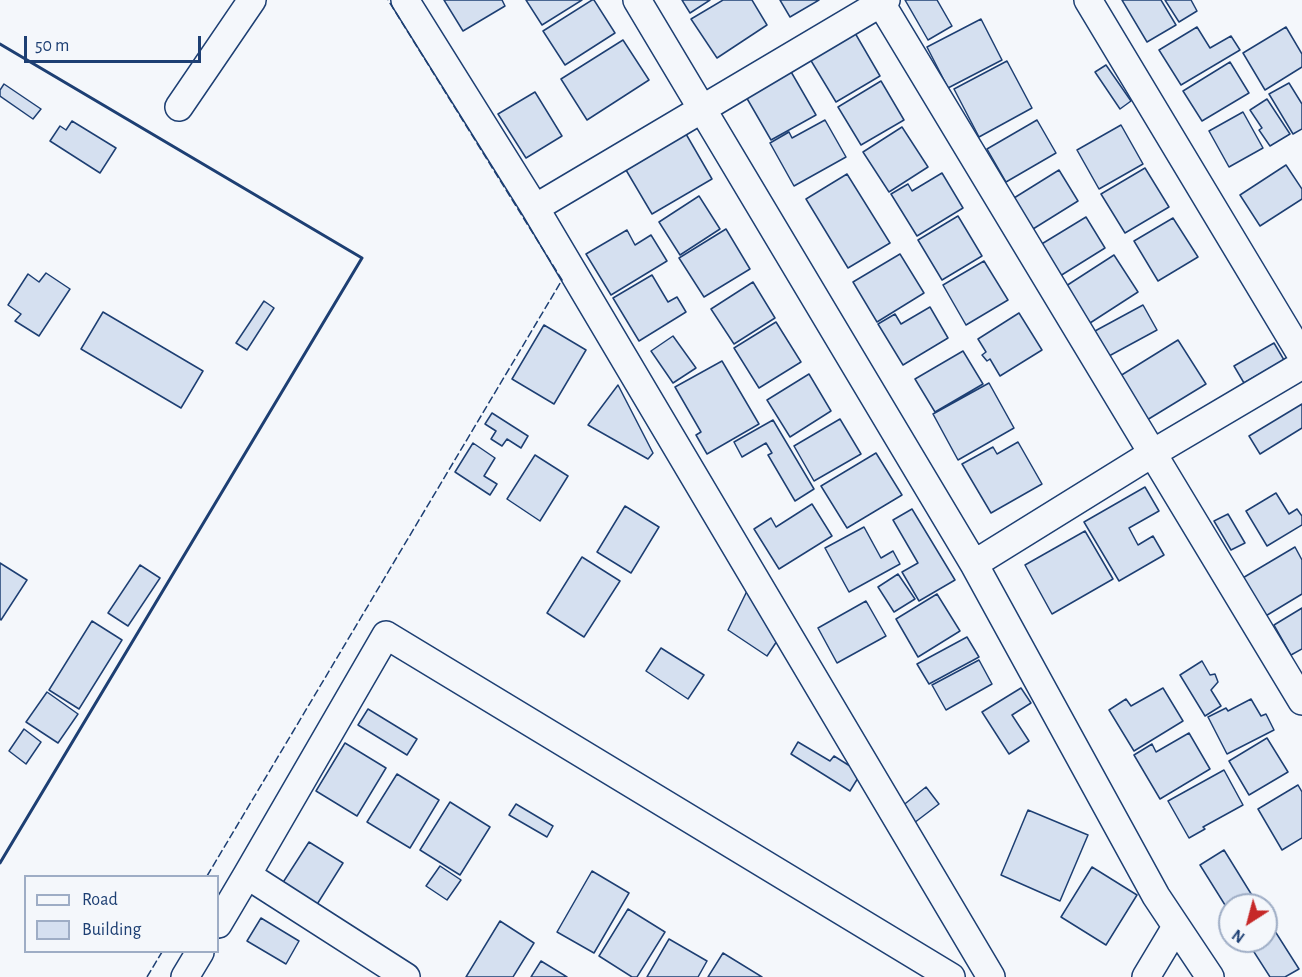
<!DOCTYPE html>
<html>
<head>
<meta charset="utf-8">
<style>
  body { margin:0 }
  #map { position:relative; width:1302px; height:977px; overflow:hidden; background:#f4f7fb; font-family:"Alegreya Sans",sans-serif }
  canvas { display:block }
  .legend { position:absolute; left:24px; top:875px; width:195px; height:78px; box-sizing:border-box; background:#f4f7fb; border:2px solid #9eadc5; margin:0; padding:8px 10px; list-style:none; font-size:18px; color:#1d3f73 }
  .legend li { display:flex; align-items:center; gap:12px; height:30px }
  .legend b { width:30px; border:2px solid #9eadc5 }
  .north { position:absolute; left:1218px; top:893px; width:60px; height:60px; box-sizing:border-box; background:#f4f7fb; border:2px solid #9eadc5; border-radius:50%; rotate:216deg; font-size:16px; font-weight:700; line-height:24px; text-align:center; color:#1d3f73 }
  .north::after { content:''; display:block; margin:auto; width:21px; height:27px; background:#c62828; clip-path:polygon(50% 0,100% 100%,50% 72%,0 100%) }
  .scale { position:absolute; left:24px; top:36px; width:177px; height:27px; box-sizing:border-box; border:3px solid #1d3f73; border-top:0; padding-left:8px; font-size:18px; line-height:21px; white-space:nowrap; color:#1d3f73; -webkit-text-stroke:4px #f4f7fb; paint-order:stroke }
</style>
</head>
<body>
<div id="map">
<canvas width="1302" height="977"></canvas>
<ul class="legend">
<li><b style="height:8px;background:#f4f7fb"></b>Road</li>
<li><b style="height:16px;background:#d5e0f0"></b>Building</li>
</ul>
<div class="north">N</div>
<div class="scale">50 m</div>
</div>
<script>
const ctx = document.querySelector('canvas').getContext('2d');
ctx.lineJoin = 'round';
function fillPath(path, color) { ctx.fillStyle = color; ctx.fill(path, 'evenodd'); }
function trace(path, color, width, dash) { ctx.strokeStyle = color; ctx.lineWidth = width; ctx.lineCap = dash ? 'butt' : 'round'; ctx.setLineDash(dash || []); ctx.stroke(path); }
const building = new Path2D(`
  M444,0h58l3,6 -42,25z
  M526,0h56l-40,25z
  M592,0h2l21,33 -50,32 -22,-34z
  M682,0h28l-20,13z
  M723,0h29l15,25 -50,33 -26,-39z
  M780,0h39l-29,17z
  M905,0h32l15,26 -24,14z
  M1122,0h39l15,25 -29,17z
  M1165,0h26l6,11 -18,11z
  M981,19l21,41 -54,28 -21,-41z
  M1197,27l13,21 21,-12 9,14 -59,35 -22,-35z
  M1286,27l16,27v13l-37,23 -22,-37z
  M855,33l25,43 -44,26 -26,-43z
  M623,40l26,40 -62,40 -26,-41z
  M1007,61l25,47 -53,29 -25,-48z
  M1230,62l19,31 -47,28 -19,-30z
  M1106,65l25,36 -11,8 -25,-37z
  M790,70l26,45 -45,25 -26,-45z
  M881,81l23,39 -43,25 -23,-38z
  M1289,83l13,21v25l-9,5 -24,-40z
  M4,84l37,25 -8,10 -33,-23v-6z
  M535,92l27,44 -36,22 -28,-44z
  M1267,99l23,35 -20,12 -11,-16 3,-2 -12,-18z
  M1243,112l20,36 -34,19 -20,-36z
  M825,120l21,37 -52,29 -24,-43 19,-11 3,6z
  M1037,120l19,33 -50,29 -19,-33z
  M72,121l44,27 -16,25 -50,-32 10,-15 6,4z
  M1121,125l22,39 -44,25 -22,-39z
  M902,127l26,40 -39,25 -26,-40z
  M686,134l26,45 -60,35 -26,-44z
  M1286,165l16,24v10l-42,27 -20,-31z
  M1145,168l24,39 -44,26 -24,-39z
  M1059,170l19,31 -45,28 -19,-31z
  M942,173l21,35 -46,28 -26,-42 17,-10 4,7z
  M847,174l43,69 -42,25 -42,-69z
  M699,196l21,33 -40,26 -21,-33z
  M958,216l24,40 -40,24 -24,-40z
  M1086,217l19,31 -45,28 -20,-31z
  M1173,218l25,39 -40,24 -24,-40z
  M726,229l24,40 -46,28 -25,-39z
  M627,230l8,15 16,-10 16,26 -56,34 -25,-41z
  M900,254l24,39 -47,29 -24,-40z
  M1114,255l24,37 -48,31 -24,-37z
  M984,261l24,39 -42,25 -23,-40z
  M46,273l24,16 -31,47 -24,-15 6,-7 -13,-9 20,-31 11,8z
  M652,275l16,27 9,-5 9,15 -47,29 -26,-43z
  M753,282l22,36 -41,26 -23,-35z
  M264,301l10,7 -27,42 -11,-7z
  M1143,305l14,25 -48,26 -14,-25z
  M930,307l18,31 -45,27 -25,-41 17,-10 6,10z
  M103,312l100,59 -22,37 -100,-59z
  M1019,313l23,37 -42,26 -10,-17 -3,2 -5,-6 4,-3 -8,-13z
  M776,322l25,40 -42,26 -25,-40z
  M544,325l42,25 -32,54 -42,-25z
  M673,336l23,32 -23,15 -22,-32z
  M1178,340l28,44 -59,36 -27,-44z
  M1274,343l10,17 -40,23 -10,-17z
  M963,351l20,33 -48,28 -20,-33z
  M722,361l37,63 -52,30 -11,-19 5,-3 -26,-45z
  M809,374l22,37 -41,26 -23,-37z
  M989,383l25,45 -56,32 -25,-46z
  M618,385l35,68 -5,6 -60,-34z
  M1302,404v24l-42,26 -11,-18z
  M492,413l36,23 -7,12 -14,-9 -5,7 -11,-7 5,-8 -11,-7z
  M840,419l21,35 -47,27 -20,-35z
  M773,420l41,69 -19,12 -27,-46 4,-2 -6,-10 -24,14 -8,-15z
  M1018,442l24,42 -51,29 -29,-49 31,-17 4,7z
  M473,443l22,15 -11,18 13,8 -7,11 -35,-23z
  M876,453l26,42 -55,33 -26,-42z
  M535,455l33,21 -28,45 -33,-22z
  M1145,487l14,24 -30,17 9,17 15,-9 11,19 -45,26 -35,-59z
  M1276,493l13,21 8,-5 5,7v9l-35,21 -21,-35z
  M812,504l20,32 -53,33 -25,-40 17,-11 5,9z
  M625,506l34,21 -28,46 -34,-21z
  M912,509l43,71 -36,21 -17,-29 16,-9 -25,-43z
  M1228,514l17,29 -14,7 -17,-29z
  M864,527l17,31 12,-7 7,13 -51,28 -24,-44z
  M1085,531l28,48 -61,35 -27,-49z
  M1295,547l7,13v34l-38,23 -23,-38z
  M582,557l38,24 -36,56 -37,-24z
  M0,563l27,17 -26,40 -1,-1z
  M140,565l20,13 -32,48 -20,-13z
  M898,574l17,25 -21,13 -16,-25z
  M747,591l32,47 -12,18 -39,-26z
  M937,594l23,37 -42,26 -22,-38z
  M866,601l20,35 -49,27 -19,-35z
  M1302,608v41l-11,6 -17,-30z
  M92,621l30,19 -43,69 -30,-19z
  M967,637l12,20 -50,27 -12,-20z
  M661,648l43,27 -16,24 -42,-28z
  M979,660l13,24 -46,26 -14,-25z
  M1202,661l8,14 5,-1 3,8 -7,8 10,16 -16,10 -25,-41z
  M1021,688l10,15 -19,12 17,26 -20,13 -27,-42z
  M1163,688l20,33 -49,30 -25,-41 17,-11 5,7z
  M47,692l31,22 -20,29 -32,-21z
  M1251,699l10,17 5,-2 8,16 -47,24 -19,-37 18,-9 2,3z
  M368,709l49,30 -10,16 -49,-30z
  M24,729l17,13 -15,22 -17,-13z
  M1189,733l21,36 -50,30 -26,-44 18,-11 4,8z
  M1267,738l21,34 -39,23 -20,-34z
  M798,742l32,19 4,-5 27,17 -11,18 -59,-37z
  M345,743l41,25 -29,48 -41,-25z
  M1224,770l19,35 -40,22 2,2 -16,9 -21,-37z
  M397,774l42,26 -29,48 -43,-26z
  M1298,785l4,7v46l-20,12 -24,-41z
  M926,787l13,17 -25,19 -13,-16z
  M450,802l40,25 -30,48 -40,-25z
  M516,804l37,22 -6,11 -38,-22z
  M1028,810l60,25 -28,66 -59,-26z
  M309,842l34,21 -27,43 -34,-22z
  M1224,850l34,55h-28v8l-30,-48z
  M440,866l21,14 -14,20 -21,-14z
  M1092,867l45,28 -31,50 -45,-28z
  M592,871l37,22 -35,60 -37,-21z
  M628,909l37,23 -28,45h-5l-33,-21z
  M1266,917l33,52 -14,8h-15l-23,-36h19z
  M261,918l38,23 -13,23 -39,-23z
  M500,921l34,22 -21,34h-47z
  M669,939l38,22 -9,16h-51z
  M723,953l39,24h-54z
  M541,961l26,16h-36z`);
fillPath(building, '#d5e0f0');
trace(building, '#1d3f73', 1.5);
const minor = new Path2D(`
  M405,0l130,208 456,769
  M637,0l337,564 182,332 54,81
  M879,0l423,701
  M1088,0l214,356
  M179,107l73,-107
  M535,208l351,-208
  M974,564l179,-111 149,-88
  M247,875l159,102
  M218,924l29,-49 139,-240 565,342
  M185,977l15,-25
  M1146,977l30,-50`);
trace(minor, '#1d3f73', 30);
trace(minor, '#f4f7fb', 27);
trace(new Path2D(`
  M207,876l355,-596 -174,-280
  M147,977l15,-25`), '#1d3f73', 1.5, [8, 3]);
trace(new Path2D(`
  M0,44l362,214 -362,605`), '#1d3f73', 3);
</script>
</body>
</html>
